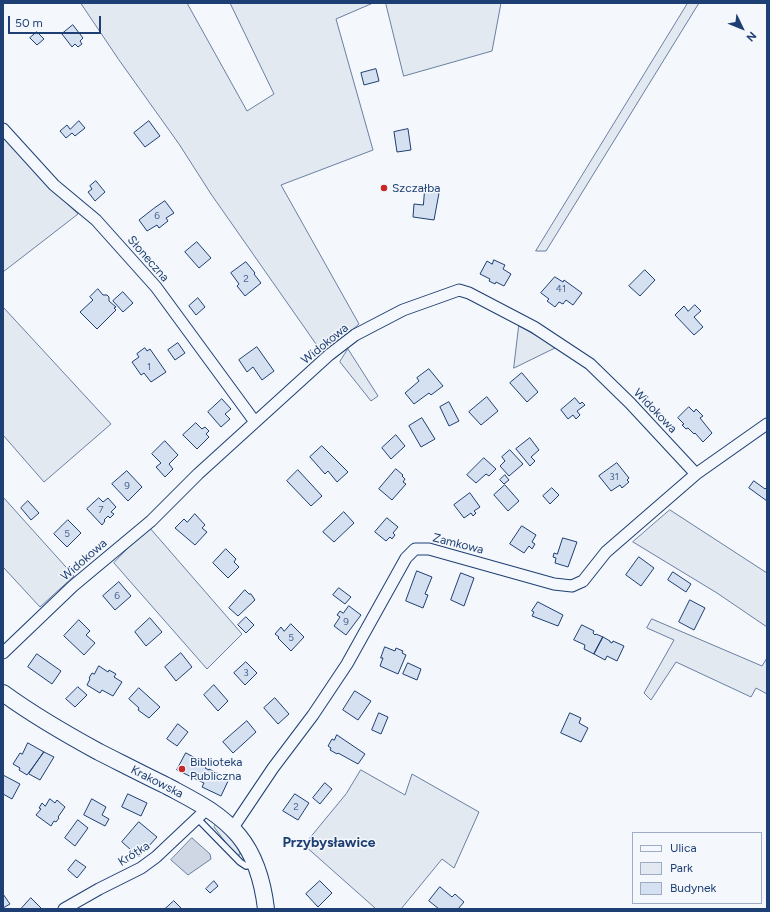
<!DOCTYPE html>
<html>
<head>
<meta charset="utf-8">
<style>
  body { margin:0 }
  #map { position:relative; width:770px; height:912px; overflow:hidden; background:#f4f7fb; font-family:Figtree,sans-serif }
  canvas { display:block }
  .frame { position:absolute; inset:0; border:4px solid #1d3f73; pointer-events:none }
  .legend { position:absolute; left:632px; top:832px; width:130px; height:72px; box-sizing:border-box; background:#f4f7fb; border:1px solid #9eadc5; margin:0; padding:5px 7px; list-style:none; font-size:12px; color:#1d3f73 }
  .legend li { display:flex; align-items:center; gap:8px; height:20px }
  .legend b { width:20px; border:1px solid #9eadc5 }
  .north { position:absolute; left:722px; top:8px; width:40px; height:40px; -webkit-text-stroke:3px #f4f7fb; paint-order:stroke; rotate:133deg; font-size:11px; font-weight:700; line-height:16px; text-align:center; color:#1d3f73 }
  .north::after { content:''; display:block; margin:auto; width:14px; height:18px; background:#1d3f73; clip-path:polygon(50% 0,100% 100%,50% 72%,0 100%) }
  .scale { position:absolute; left:8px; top:16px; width:93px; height:18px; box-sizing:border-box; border:2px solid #1d3f73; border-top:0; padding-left:5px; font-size:12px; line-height:14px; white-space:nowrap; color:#1d3f73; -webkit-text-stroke:3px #f4f7fb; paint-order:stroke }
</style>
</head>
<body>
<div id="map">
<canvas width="770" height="912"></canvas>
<div class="frame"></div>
<ul class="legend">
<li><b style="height:5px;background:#f4f7fb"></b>Ulica</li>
<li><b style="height:11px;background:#e3e9f0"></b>Park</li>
<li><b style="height:11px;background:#d5e0f0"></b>Budynek</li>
</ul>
<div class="north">N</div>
<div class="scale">50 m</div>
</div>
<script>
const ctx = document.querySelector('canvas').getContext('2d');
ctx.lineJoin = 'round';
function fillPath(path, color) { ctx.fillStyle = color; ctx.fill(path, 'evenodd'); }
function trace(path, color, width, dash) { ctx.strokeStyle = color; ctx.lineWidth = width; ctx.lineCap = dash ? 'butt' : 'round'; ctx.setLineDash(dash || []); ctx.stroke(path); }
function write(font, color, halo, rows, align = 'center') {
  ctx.font = font + ' Figtree,sans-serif'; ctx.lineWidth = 3; ctx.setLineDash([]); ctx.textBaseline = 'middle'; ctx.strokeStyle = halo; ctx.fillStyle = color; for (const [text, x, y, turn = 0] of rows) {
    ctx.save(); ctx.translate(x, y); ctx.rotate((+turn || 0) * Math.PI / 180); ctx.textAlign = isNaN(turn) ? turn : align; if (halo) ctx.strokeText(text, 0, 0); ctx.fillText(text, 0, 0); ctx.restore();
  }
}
const green = new Path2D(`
  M81,3h106l60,108 27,-17 -44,-91h143l-37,16 37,131 -92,35 78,139 -36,30 -112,-160 -32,-50 -60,-84z
  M386,3h115l-9,48 -88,25z
  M688,3h11l-153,248h-10z
  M3,136l36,41 39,37 -75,58z
  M3,307l108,117 -67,58 -41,-47z
  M519,326l38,21 -43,21z
  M348,349l30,47 -7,5 -31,-39z
  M3,497l71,79 -34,31 -37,-40z
  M670,510l97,63v54l-50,-34 -84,-51z
  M149,527l93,107 -35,35 -93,-106z
  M652,619l110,47 5,-8v36l-11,-6 -5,9 -75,-35 -25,38 -7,-7 30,-53 -27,-12z
  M361,770l44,25 7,-21 67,38 -25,56 -12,-9 -41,50h-27l1,-1 -71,-63 42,-51z
  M216,825c7,3 25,21 24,30h-2l-12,-12 -12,-16z`);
fillPath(green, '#e3e9f0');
trace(green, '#687fa3', 1);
const water = new Path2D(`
  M192,838l18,16 1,5 -23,16 -17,-15z`);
fillPath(water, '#cfd7e4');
trace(water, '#687fa3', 1);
const building = new Path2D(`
  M73,25l10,13 -3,3 2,3 -4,3 -3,-3 -3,3 -10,-13z
  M37,32l7,7 -7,6 -7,-7z
  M376,69l3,12 -15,4 -3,-12z
  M79,121l6,7 -10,8 -3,-3 -6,5 -6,-7 7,-6 3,4z
  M149,121l11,15 -15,11 -11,-14z
  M408,129l3,21 -14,2 -3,-20z
  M96,181l9,11 -10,9 -7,-9 4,-3 -2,-3z
  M425,190l14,3 -5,27 -21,-3 1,-13 9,1z
  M165,201l9,12 -8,5 2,3 -9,7 -2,-3 -10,6 -8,-11 14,-11z
  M197,242l14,16 -12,10 -14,-16z
  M494,260l11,5 -2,4 8,5 -7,12 -8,-4 -1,2 -6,-3 1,-2 -10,-5 7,-13 5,3z
  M246,262l9,11 -1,1 7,9 -16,13 -8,-10 2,-2 -8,-11z
  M645,270l10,10 -15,16 -11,-10z
  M555,277l8,5 1,-2 18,13 -9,12 -7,-5 -3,4 -4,-2 -4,5 -8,-6 2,-2 -8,-6z
  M98,289l5,6h4l2,2v4l7,6 -2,1 2,2 -19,19 -17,-17 13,-12 -3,-3z
  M123,292l10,11 -10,9 -10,-11z
  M198,298l7,9 -9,8 -7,-9z
  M695,305l6,6 -7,6 9,10 -9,8 -19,-20 9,-9 4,5z
  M178,343l7,10 -10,7 -7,-10z
  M257,347l17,24 -12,9 -9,-13 -6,5 -8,-12z
  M145,348l2,3 3,-2 16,23 -15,10 -7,-9 -3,2 -9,-13 7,-5 -2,-3z
  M429,369l14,17 -12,9 -2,-2 -15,11 -9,-11 14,-12 -2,-3z
  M522,373l16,19 -11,10 -17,-19z
  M487,397l11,14 -17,14 -12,-13z
  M575,398l5,6 2,-2 3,3 -8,6 3,4 -4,4 -3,-4 -5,4 -7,-9z
  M222,399l9,10 -6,5 5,5 -9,8 -13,-15z
  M449,402l10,19 -10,5 -9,-19z
  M689,407l5,5 2,-3 7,7 -3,2 12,15 -9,9 -8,-9 -1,1 -6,-6 -2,1 -4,-4 2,-1 -6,-6z
  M422,418l13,21 -14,8 -12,-21z
  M196,423l6,6 3,-2 4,4 -3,3 3,3 -12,12 -14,-14z
  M396,435l9,11 -14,13 -9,-11z
  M530,438l9,12 -8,7 4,4 -5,5 -14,-17z
  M165,441l13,14 -9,9 4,5 -8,8 -9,-10 5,-4 -9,-9z
  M322,446l26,26 -11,10 -9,-11 -3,3 -15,-17z
  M510,450l13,14 -14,12 -9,-10 5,-5 -3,-4z
  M484,458l12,11 -7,7 -3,-2 -10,9 -9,-8z
  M617,463l12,15 -2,2 2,2 -7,6 -2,-3 -9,6 -12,-15z
  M396,469l7,6 -1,1 3,3 -2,3 3,2 -14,16 -13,-11z
  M298,470l24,26 -11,10 -24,-25z
  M127,471l15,16 -14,14 -16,-17z
  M505,475l4,5 -5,4 -4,-4z
  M754,481l11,8 2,-2v14l-18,-13z
  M505,485l14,16 -11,10 -14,-16z
  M552,488l7,7 -9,9 -7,-8z
  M470,493l10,14 -6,4 2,2 -3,3 -2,-3 -7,5 -10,-13z
  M99,498l4,4 5,-4 8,9 -5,5 3,2 -4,4 -2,-2 -4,4 1,1 -3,4 -15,-16z
  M28,501l11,12 -8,7 -10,-12z
  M344,512l10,11 -20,19 -11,-10z
  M195,514l10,11 -3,3 5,4 -12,13 -20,-17 9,-9 3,3z
  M387,518l11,9 -5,6 2,2 -3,4 -2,-2 -4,4 -11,-9z
  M68,520l13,13 -14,14 -13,-13z
  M522,526l14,9 -4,7 3,2 -3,5 -3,-3 -5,7 -14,-9z
  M563,538l14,4 -9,25 -13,-4 1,-5 -3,-1 1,-4 3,1z
  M226,549l10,10 -2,3 5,5 -11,11 -15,-15z
  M639,557l15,11 -13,18 -15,-11z
  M417,571l15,6 -7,17 3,1 -5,13 -17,-7z
  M673,572l18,12 -5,8 -18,-12z
  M461,573l13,5 -10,28 -13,-6z
  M119,582l12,14 -16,14 -12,-14z
  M339,588l12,9 -6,7 -12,-9z
  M245,590l4,4h2l4,6 -17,16 -9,-8z
  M690,600l15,8 -11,22 -15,-8z
  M538,602l25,13 -5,11 -26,-10 2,-4 -2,-1z
  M349,606l12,9 -15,20 -12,-9 6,-9 -3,-2 3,-4 3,2z
  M246,617l8,8 -8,8 -8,-8z
  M150,618l12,14 -16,14 -11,-14z
  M79,620l11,11 -4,4 9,8 -11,12 -20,-19z
  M291,624l13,13 -13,14 -13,-13 1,-1 -4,-3 6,-7 3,4z
  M582,625l12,6 -1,2 2,2 1,-1 7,3 -9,17 -10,-5 1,-4 -11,-5z
  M603,637l7,4v1l2,1 1,-2 11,5 -7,15 -10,-5 -2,4 -11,-6z
  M385,647l10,4 1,-3 7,3 -1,2 4,2 -8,19 -18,-8 3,-8h-2z
  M181,653l11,14 -16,14 -11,-14z
  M37,654l24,17 -9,13 -24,-17z
  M246,662l11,11 -12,12 -11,-12z
  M408,663l13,6 -4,11 -14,-6z
  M99,666l9,6 1,-2 7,4 -2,3 8,5 -9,14 -11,-6 -2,3 -13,-8 3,-6 -1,-1 3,-5 2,1z
  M214,685l14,16 -10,10 -14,-16z
  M78,687l9,8 -12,12 -9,-8z
  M139,688l21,19 -11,11 -11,-8 1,-2 -10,-9z
  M355,691l16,10 -13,19 -15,-10z
  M275,698l14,16 -11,10 -14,-16z
  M379,713l9,4 -7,17 -9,-4z
  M570,713l11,5 -2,5 9,5 -7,14 -20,-9z
  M247,721l9,11 -23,21 -10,-11z
  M178,724l10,8 -11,14 -10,-7z
  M337,735l28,19 -7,10 -20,-11 -1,1 -7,-4 1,-2 -3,-2 4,-7 2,1z
  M28,743l16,9 -17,23 -8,-5 1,-2 -7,-4 7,-11 2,1z
  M44,752l10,5 -14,23 -11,-6z
  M186,753l13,7 -2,3 9,4 -1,1 4,2v-1l20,10 -8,17 -19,-9 2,-4 -27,-13z
  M3,775l17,9 -8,15 -9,-5z
  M325,783l7,6 -12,15 -7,-6z
  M128,794l19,9 -6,13 -19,-9z
  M295,794l14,9 -11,17 -15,-9z
  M50,799l5,4 2,-3 8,7 -7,10 1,1 -3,4 -2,-1 -3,5 -15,-11 5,-6 -2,-1 3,-5 3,3z
  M92,799l14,8 -4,8 7,4 -4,7 -21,-11z
  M78,820l10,8 -13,18 -10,-8z
  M139,822l18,15 -18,20 -17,-15z
  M76,860l10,7 -9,11 -9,-8z
  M214,881l4,5 -8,7 -4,-4z
  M320,881l12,12 -14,14 -12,-13z
  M440,887l12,10 3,-3 9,8 -6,7h-19l-10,-8z
  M3,894l7,10 -7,4z
  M31,898l11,11h-21z
  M174,901l8,8h-17z`);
fillPath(building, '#d5e0f0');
trace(building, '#1d3f73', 1);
const lane = new Path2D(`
  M197,818l43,44 6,4 9,-2`);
const street = new Path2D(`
  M3,129l51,56 42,35 60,67 99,135
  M3,653l70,-67 78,-65 47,-47 131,-119 26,-20 48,-25 56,-20 10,3 65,34 56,37 40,39 66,71
  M232,829l41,-61 40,-53 34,-51 59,-106 9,-9h14l125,35 18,2 11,-5 23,-29 90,-78 71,-50
  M64,909l35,-20 42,-21 15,-11 52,-49`);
const secondary = new Path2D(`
  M3,693c30,22 63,41 96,59 22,11 45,23 68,34 26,14 52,26 72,50 17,21 24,47 27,73`);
trace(lane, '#1d3f73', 8);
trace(street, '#1d3f73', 13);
trace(secondary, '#1d3f73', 18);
trace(lane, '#f4f7fb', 5.5);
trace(street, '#f4f7fb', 11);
trace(secondary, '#f4f7fb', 16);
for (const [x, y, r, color] of [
  [384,188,4,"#c62828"],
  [182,769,4,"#c62828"]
]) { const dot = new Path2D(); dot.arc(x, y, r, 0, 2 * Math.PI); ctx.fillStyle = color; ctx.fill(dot); trace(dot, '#f4f7fb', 1.5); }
write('10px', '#4b6792', null, [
  ["6",157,216],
  ["2",246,279],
  ["41",561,289],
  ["1",149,367],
  ["31",614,477],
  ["9",127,486],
  ["7",101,510],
  ["5",67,534],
  ["6",117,596],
  ["9",346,622],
  ["5",291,638],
  ["3",246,673],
  ["2",296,807]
]);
write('12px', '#1d3f73', '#f4f7fb', [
  ["Szczałba",392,188],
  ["Biblioteka",190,762],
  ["Publiczna",190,776]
], 'left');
write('12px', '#1d3f73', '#f4f7fb', [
  ["Słoneczna",148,259,49],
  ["Widokowa",325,344,-39],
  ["Widokowa",655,411,46],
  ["Zamkowa",458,544,14],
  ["Widokowa",84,560,-41],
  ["Krakowska",157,782,27],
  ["Krótka",134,854,-32]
]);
write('bold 14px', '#1d3f73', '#f4f7fb', [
  ["Przybysławice",329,843]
]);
</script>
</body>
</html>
